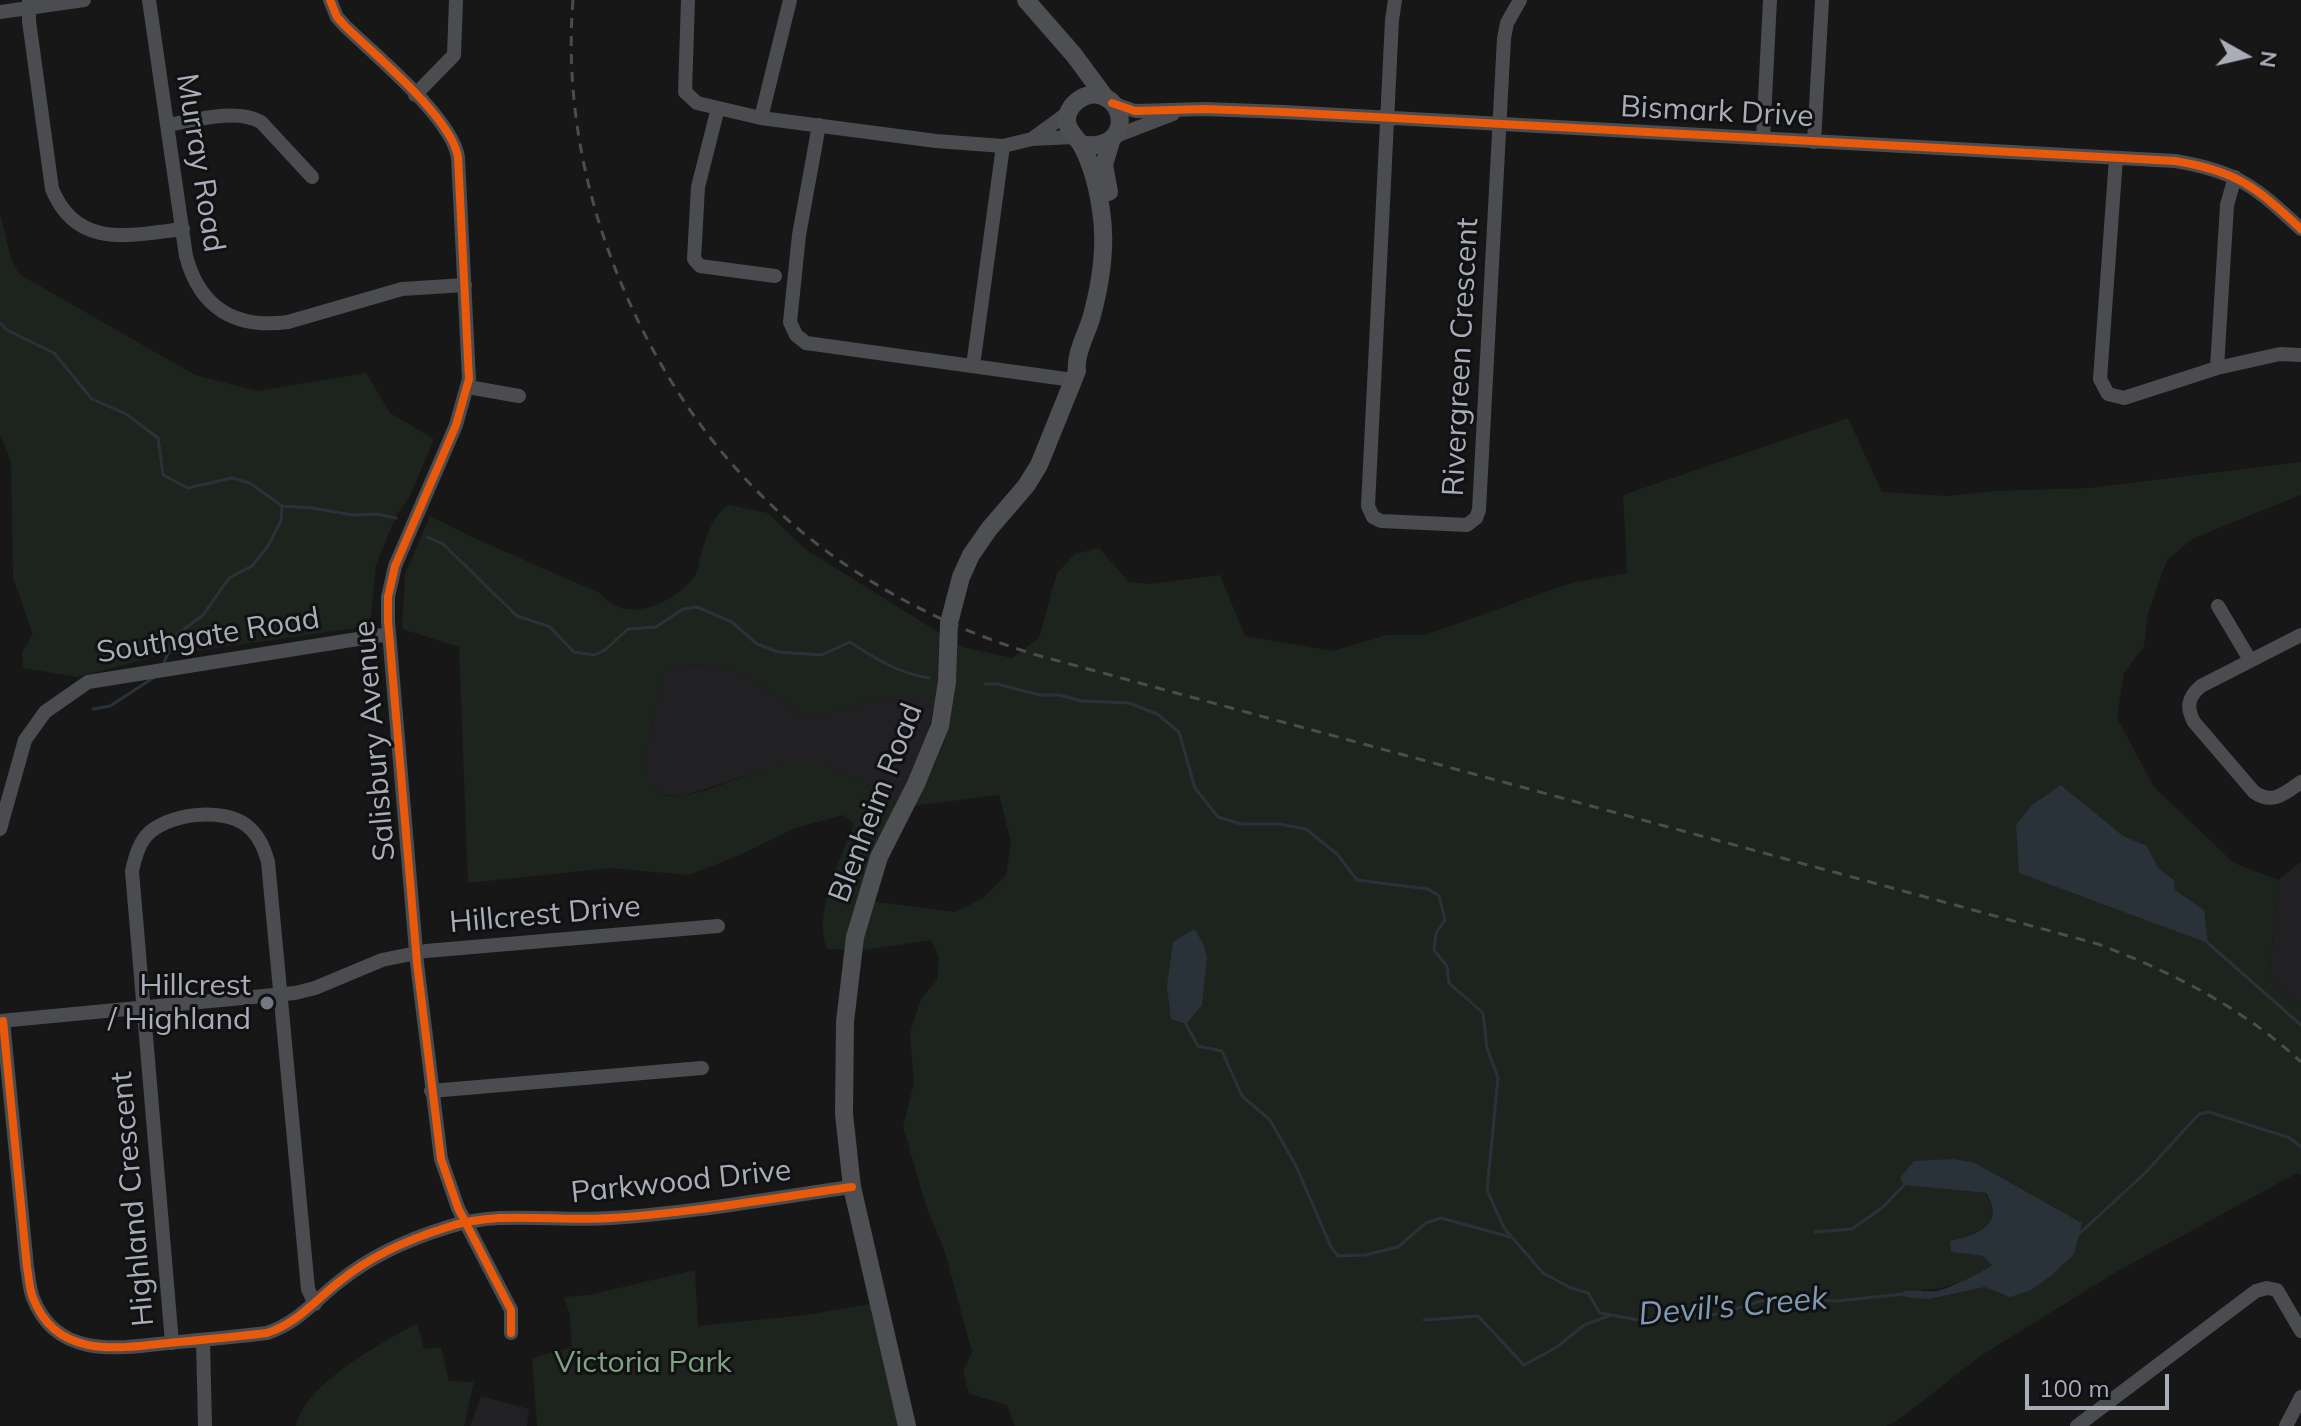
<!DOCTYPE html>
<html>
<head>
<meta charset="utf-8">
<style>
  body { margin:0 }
  #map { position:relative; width:2301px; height:1426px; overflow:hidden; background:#171717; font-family:Mulish,sans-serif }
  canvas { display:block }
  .north { position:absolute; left:2205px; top:16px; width:80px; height:80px; -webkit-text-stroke:6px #111113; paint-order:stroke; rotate:98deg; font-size:22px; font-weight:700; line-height:32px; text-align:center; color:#a8adb8 }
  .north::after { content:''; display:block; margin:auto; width:28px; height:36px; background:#a8adb8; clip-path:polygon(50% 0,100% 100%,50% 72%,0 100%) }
  .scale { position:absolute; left:2025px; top:1374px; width:144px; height:36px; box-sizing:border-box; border:4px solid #a8adb8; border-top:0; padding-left:10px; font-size:24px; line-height:28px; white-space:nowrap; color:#a8adb8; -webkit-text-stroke:6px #111113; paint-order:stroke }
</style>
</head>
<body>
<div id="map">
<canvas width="2301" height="1426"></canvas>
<div class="north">N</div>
<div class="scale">100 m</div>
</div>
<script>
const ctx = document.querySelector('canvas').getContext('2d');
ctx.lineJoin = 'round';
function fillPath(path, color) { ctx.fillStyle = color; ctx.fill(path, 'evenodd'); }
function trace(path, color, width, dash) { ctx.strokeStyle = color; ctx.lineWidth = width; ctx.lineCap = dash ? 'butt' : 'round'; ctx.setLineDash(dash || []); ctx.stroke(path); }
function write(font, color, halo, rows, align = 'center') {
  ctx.font = font + ' Mulish,sans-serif'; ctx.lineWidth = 6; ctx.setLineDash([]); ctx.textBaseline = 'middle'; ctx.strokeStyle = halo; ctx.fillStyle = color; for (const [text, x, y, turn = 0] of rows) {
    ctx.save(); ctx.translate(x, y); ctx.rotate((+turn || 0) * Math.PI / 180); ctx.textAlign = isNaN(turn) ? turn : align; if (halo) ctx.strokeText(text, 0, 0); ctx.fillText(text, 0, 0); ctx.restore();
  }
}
fillPath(new Path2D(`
  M713,664l33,12 55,38 17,2 49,-15 70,-7 -13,55 -22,53 -104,-38 -44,9 -74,24 -19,-3 -15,-12 -3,-15 20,-95 9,-7z
  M2301,862v144l-32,-26 9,-100z
  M481,1396l48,13 -2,17h-57z`), '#212123');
fillPath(new Path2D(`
  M0,213l11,46 8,15 176,101 62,16 109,-18 24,40 44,26 -24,57 -14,20 -20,49 -5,51 -8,11 -210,30 -76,20 -54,-9 -1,-16 11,-17 -20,-58 -2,-115 -11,-28z
  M1848,418l34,74 66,4 45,-5 96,-3 212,-26v33l-107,43 -27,22 -19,53 -4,33 -20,27 -7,45 37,69 80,76 44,17 -9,100 32,26v169l-4,-2 -181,99 -134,83 -88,68 -8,3h-871l-8,-21 -38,-11 -6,-22 9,-20 -28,-103 -17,-40 -24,-82 11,-44 -4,-49 11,-35 16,-19 2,-23 -8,-17 -66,10 -38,-1c-15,-34 14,-91 27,-125l-10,-9 -49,13 -55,27 -51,20 -79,-7 -142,15 -9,-236 -57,-18 3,-55 25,-58 46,23 124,54c25,33 73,11 95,-17 3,-4 4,-12 5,-17 5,-20 11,-41 28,-54l40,8 37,36 157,98 50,11 27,-20 18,-65 18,-19 24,-6 30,34 21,2 70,-9 25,61 88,15 54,-16h38l146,-52 56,-10 -4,-78zM713,664l33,12 55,38 17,2 49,-15 87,-7c-5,48 -19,71 -42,112l87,-11 12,47 -5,33 -24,24 -27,13 -93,-12 40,-98c-21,-10 -64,-34 -84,-37 -46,-9 -93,25 -137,31 -20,4 -34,-10 -38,-29l20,-95 9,-7zM2061,785l62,51 24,10 11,22 16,12 1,10 29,20 -171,-106zM1975,1163l107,60 -97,64 -56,12 -8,-10c23,3 52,-11 72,-24l-10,-9 -32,-4 -1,-11c27,-7 56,-15 35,-48l-81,-8z
  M695,1270l3,56 108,-11 76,-13 30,124h-375l-5,-68 40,-11 -2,-32 -6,-18 25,-2z
  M417,1323l7,26 17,-2 8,34 25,1 -10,44h-168c11,-45 84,-81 121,-103z`), '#1d241e');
fillPath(new Path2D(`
  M2061,785l62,51 24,10 11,22 16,12 1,10 29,20 4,33 -189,-70 -3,-48 17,-21z
  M1194,929l9,14 4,14 -5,48 -16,19 -15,-5 -4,-33 6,-44z
  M1953,1159l22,4 107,60 -8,31 -22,21 -21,15 -21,7 -25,-10 -56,12 -23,-2 -3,-6c11,-1 25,1 34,0 11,-2 46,-19 55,-26l-9,-9 -32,-4 -1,-11c27,-6 56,-16 36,-48l-82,-8 -4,-7 14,-17z`), '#2a3239');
trace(new Path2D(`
  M0,323l7,7 47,23 38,46 34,15 32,24 5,37 25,13 44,-10 18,5 32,23 30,2 41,7 23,-1 20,4
  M427,537l16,7 74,72 33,11 24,25 20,3 11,-5 23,-21 28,-2 27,-18 14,-2 35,15 25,22 21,8 43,3 29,-13c26,17 48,31 79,36
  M164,663l11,-27 28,-21 26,-37 23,-12 16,-20 13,-25 1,-15
  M985,684h12l43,11h20l21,6 48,2 28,11 22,18 16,56 23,29 23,7h38l27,5 31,25 20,26 71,9 11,7 6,24 -9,13 -2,17 13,16 2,17 34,30 4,35 11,30 -11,112 17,38 39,45 28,15 17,5 12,20 38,7 81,-6 52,-16 65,3 69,-7
  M93,709l17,-3 43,-28
  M2208,943l93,82
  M1186,1024l12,22 24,5 20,45 28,24 26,46 35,81 7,9 27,-1 33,-8 28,-24 15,-5 69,19
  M1815,1232l37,-3 31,-22 21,-22
  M2078,1235l66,-61 55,-60 10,-2 81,26 11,9
  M1424,1320l54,-4 46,49 33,-18 27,-22 25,-9`), '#2a3239', 3);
trace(new Path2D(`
  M29,0v21l23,168c25,61 79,46 131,40
  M149,0l37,256c14,53 50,73 102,66l114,-33 63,-4
  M330,0l7,17 8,9c31,30 106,91 113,131l11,222 -13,46 -61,141 -7,31v24l29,342 24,196 17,49 53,102v23
  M688,0l-3,92 12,11 64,15 175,23 67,5
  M1395,0l-3,20 -24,486 5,11 8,4 86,4 9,-7 3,-8 25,-472 3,-15 13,-23
  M0,12l84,-12
  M415,95l39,-40 2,-55
  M1112,103l23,8 70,-2 79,3 891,49c62,10 81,26 126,68
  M718,108l-20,79 -4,72 6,7 75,10
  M761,118l29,-118
  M168,125c28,-5 68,-17 93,-3l51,55
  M819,125l-20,110 -9,87 6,13 10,8 267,37
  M1116,136l57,-22
  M1763,138l7,-138
  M1032,139l37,-27
  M1814,142l8,-142
  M2116,158l-16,221 8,15 16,4 93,-30 63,-14 21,1
  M973,366l30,-220 29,-7 42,-2
  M2217,368l10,-163 8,-28
  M468,387l51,9
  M2218,606l32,54
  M2301,635l-100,51c-13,11 -15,21 -7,36l60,70c18,13 30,2 47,-10
  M0,829l25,-89 20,-28 43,-30 301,-48
  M0,1021l295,-28 20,-5 67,-28 44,-9 292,-25
  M3,1021l24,246c2,10 2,21 6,31 23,60 83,51 135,45 33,-3 66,-6 99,-10 31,-10 48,-33 73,-52 32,-26 69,-42 108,-54 52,-17 109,-5 163,-9 81,-5 161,-20 241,-31
  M431,1091l271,-23
  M203,1340l2,86
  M172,1343l-40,-472c3,-13 6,-25 14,-35 21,-23 76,-29 100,-11 13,10 18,23 22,37l40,427 7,15
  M2077,1426l179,-135 11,-3 10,2 24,41
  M2286,1426l15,-29`), '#4b4c50', 14);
trace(new Path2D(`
  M1026,0l48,55 31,42
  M1109,192l-5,-27 7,-24
  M907,1426l-55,-239 -8,-73 1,-92 10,-85 24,-80 37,-73 24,-58 7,-44 2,-59 12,-46 10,-22 18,-26 37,-43 13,-21 38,-94c-2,-17 9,-36 14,-52 10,-36 16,-72 10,-109 -3,-21 -9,-45 -19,-64 -5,-9 -15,-14 -15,-26 0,-16 20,-30 35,-24 28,10 24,57 -21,48`), '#4d4f52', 18);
trace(new Path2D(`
  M573,0c-8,96 11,195 48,283 79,189 218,310 412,371l1065,290c74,28 145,64 203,118`), '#4b4c4f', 3, [10, 8]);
trace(new Path2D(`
  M330,0l7,17 8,9c31,30 106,91 113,131l11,222 -13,46 -61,141 -7,31v24l29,342 24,196 17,49 53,102v23
  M1112,103l23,8 70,-2 79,3 891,49c62,10 81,26 126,68
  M3,1021l24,246c2,10 2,21 6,31 23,60 83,51 135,45 33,-3 66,-6 99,-10 31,-10 48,-33 73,-52 32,-26 69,-42 108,-54 52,-17 109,-5 163,-9 81,-5 161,-20 241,-31`), '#e8590c', 8);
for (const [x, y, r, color] of [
  [267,1003,8,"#757880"]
]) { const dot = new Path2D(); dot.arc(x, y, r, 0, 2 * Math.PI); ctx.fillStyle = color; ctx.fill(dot); trace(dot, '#111113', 3); }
write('30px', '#a8adb8', '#111113', [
  ["Bismark Drive",1717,112,3],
  ["Murray Road",200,163,81],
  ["Rivergreen Crescent",1461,357,-87],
  ["Southgate Road",208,636,-9],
  ["Salisbury Avenue",375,741,-95],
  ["Blenheim Road",876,803,-69],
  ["Hillcrest Drive",545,915,-5],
  ["Parkwood Drive",681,1182,-6],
  ["Highland Crescent",133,1199,-95]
]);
write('30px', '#a8adb8', '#111113', [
  ["Hillcrest",251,986],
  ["/ Highland",251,1020]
], 'right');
write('30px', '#7fa381', '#111113', [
  ["Victoria Park",643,1363]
]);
write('italic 32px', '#7f9bb3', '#111113', [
  ["Devil's Creek",1733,1307,-5]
]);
</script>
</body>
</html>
